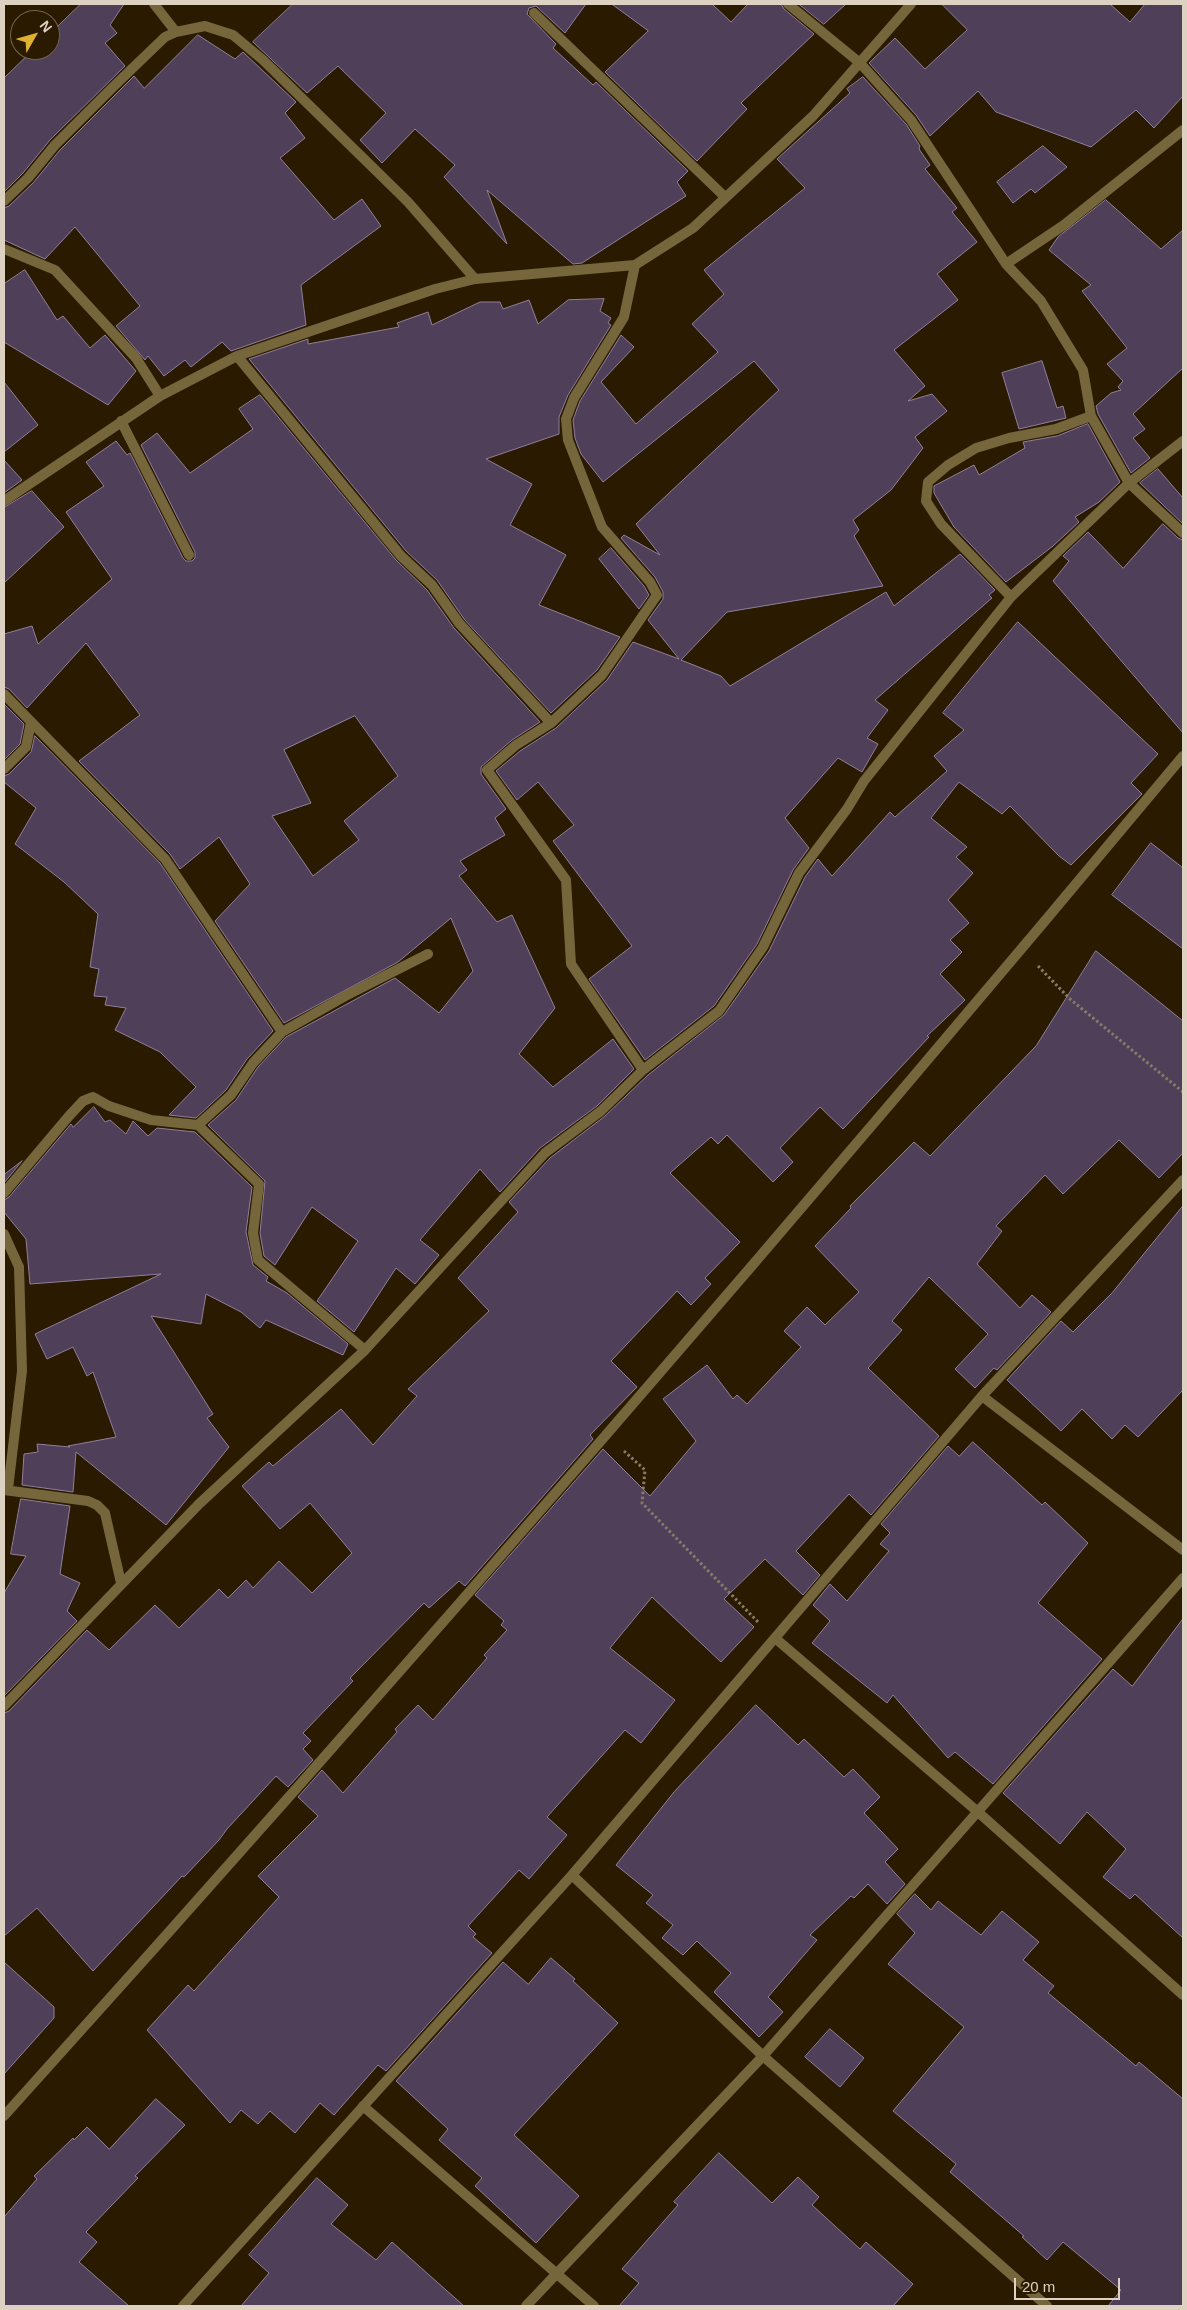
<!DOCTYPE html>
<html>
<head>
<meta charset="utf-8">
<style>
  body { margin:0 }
  #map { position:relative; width:1187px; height:2310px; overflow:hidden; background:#2a1a00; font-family:Helvetica,sans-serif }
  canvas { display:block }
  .frame { position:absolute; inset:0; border:5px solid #ddd2c2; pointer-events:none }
  .north { position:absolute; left:10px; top:10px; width:50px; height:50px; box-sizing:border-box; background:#2a1a00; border:1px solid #72644e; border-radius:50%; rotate:52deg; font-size:14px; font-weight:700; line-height:20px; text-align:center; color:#ddd2c2 }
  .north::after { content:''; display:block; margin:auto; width:18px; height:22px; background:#deb133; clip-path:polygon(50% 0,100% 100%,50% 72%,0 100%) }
  .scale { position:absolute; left:1014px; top:2278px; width:106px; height:22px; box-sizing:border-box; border:2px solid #ddd2c2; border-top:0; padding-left:6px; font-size:15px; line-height:18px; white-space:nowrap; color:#ddd2c2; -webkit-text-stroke:4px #2a1a00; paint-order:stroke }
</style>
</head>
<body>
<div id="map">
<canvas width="1187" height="2310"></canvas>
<div class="frame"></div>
<div class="north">N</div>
<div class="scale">20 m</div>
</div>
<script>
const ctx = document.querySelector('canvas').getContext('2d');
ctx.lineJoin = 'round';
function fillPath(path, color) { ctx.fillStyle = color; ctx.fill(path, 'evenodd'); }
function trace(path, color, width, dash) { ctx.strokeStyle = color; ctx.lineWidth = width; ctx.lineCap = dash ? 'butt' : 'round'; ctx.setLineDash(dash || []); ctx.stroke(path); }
const building = new Path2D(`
  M81,4h43l-14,21 7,8 -12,10 20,23 -75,74 -27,33 -19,19v-114l29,-28h17v-16z
  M293,4h293l-21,29 -29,-27 -7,2 -2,6 29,30 -3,4 40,37 3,-3 92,89 -11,11 9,14 -104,67 -9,1 -86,-74 20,54 -63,-67 11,-12 -40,-36 -33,34 -22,-23 26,-27 -48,-47 -31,27 -54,-51z
  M612,4h100l19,18 17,-18h33l3,5 30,25 -73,69 6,6 -50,52 -92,-89 43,-41z
  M799,4h47l-22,20z
  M942,4h168l20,18 15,-18h38v92l-29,32 -18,-18 -45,37 -95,-35 -18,-21 -48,45 -14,-21 -47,-52 26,-25 30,31 42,-39z
  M198,35l37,24 8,-7 53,50 -11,11 20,25 -25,20 54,62 28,-21 19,27 -80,59 5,40 -75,26 -9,-9 -31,25 -6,-7 -21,16 -16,-20 -3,4 -29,-34 24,-20 -65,-79 -30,32 -41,-19v-32l5,-2 24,-23 27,-33 74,-74 10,12z
  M863,77l43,47 14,22 -1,3 11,16 -5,4 32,39 -5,4 25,30 -40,32 21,26 -64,50 31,36 -17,15 24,-7 15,17 -32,26 8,11 -32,42 -38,30 6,10 -5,6 29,50 -156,26 -46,48 40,16 9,10 156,-94 8,14 66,-52 35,36 -6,5 3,3 -117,102 13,10 -21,28 11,6 -16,28 -24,-14 -53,60 24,30 -16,22 -36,74 -43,62 -69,54 -56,-81 43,-33 -79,-105 21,-16 -36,-43 -21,18 -21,-29 24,-20 36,-23 51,-48 26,-38 46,17 -31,-39 15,-21v-7l-8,-15 -34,-39 3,-3 36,20 -24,-31 143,-134 -25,-29 -151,121 -22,-28 -6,-16 -2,-18 7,-19 41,-66 13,12 -33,35 35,42 82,-72 -26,-28 32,-30 -20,-24 101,-82 -28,-29 73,-66 -3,-4z
  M1043,146l24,21 -32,26 -4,-4 -18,14 -16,-21z
  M1106,200l55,49 22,-19v138l-50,46 12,15 -12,9 17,20 -19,15 -33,-59 -2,-8 15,-13 10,-3 -3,-3 5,-6 -16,-17 20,-16 -45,-57 9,-6 -42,-35 9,-13z
  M25,270l32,50 6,-4 27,32 15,-13 31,36 -28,34 -104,-63v-58z
  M604,299l-4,12 11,7 -3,5 3,2 -43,70 -9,22v17l-73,25 46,25 -22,41 56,30 -27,50 81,32 -23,33 -46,43 -87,-94 -27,-39 -31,-29 -157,-192 59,-20v5l91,-17 -2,-4 31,-11 4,13 48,-23h20l3,7 26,-9 9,24 30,-24z
  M1042,361l15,47 6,-2 3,12 -47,11 -17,-56z
  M4,382l34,43 -34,27z
  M260,395l136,165 31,30 27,38 86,94 -28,18 -31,27v7l25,35 -11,9 10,17 -45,26 7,9 -8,6 38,46 15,-7 43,93 -36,46 34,33 60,-48 21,30 -37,37 -57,42 -40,44 -20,-23 -60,71 19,15 -24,29 -19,-16 -42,64 -37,-31 41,-60 -46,-34 -37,58 -11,-9 -4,-23 5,-52 -57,-56 28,-25 22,-33 28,-30 109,-59 44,35 34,-42 -22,-53 -53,44 -114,61 -69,-102 35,-37 -31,-47 -39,32 -10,-15 -91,-93 61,-46 -54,-72 -59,65 -18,-19 -5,-2v-53l28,-8 6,18 74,-65 -46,-67 38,-26 -18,-24 30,-21 11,14 3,-2 53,105 3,3h6l3,-3v-6l-54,-107 16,-12 33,40 63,-44 -14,-20zM355,716l43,60 -54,45 15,19 -46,36 -41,-60 39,-13 -27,-53z
  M1088,424l32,58 -21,20 -24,15 4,5 -26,24 -47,36 -52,-55 -20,-34v-7l40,-21 5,10 46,-27 -2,-6 34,-6z
  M4,460l18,20 -18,13z
  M1158,469l25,29v26l-43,-41z
  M32,491l32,36 -60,56v-75z
  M1163,524l15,14 5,2v193l-130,-152 16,-20 -6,-5 25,-24 35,36z
  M611,548l33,38 5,9 -10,14 -40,-50z
  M1018,622l140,132 -27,29 11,11 -71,71 -12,-9 -49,-50 -8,8 -43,-32 -28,36 36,29 -11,10 17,16 -25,27 21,23 -19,17 12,12 -22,22 25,26 -38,36 2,1 -86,92 -23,-22 -40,41 13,14 -20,20 -46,-47 -9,9 -7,-7 -41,36 70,69 -35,36 6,6 -20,21 -14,-14 -66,70 26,26 -47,48 3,4 -128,147 -6,-5 -30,27 -5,-5 -74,75 3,3 -50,52 8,8 -8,8 10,11 -25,27 -12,-11 -49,53 -8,11 -35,37 -2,-1 -89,95 -56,-63 -33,28v-223l5,-2 78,-81 22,20 46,-45 24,23 40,-39 9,9 18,-18 7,8 26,-27 33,32 40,-40 -42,-50 -30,26 -38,-43 27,-24 4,4 68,-57 32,36 44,-49 -9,-7 81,-78 -31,-33 60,-66 -9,-10 41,-44 55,-42 43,-41 76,-60 45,-64 36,-74 13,-18 14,17 58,-64 5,5 52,-46 -13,-15 30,-26 -21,-17z
  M4,704l20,20 -4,20 -16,16z
  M35,736l125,127 113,168 -26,28 -21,31 -30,28 -27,-3 27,-28 -36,-35 -45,-22 11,-22 -21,-3 2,-8 -13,-1 5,-27 -9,-2 8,-53 -34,-32 -49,-38 21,-36 -32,-26v-6l5,-2 22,-22z
  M1151,843l32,25v81l-71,-54z
  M1096,951l87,70v132l-24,25 -40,-38 -56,54 -18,-19 -49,51 6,5 -25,33 43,44 12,-13 19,17 -54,58 -3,-2 -19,20 -20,-19 33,-35 -59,-57 -37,44 10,9 -34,38 71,68 -68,79 -22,-21 -53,57 24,24 -17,20 -38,-36 -41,40 30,28 -33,35 -69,-65 -42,51 65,52 -34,43 -16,-13 -78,87 20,18 -38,44 -10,-9 -51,56 8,8 -3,3 19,16 -106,118 -8,-6 -44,50 -14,-12 -25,30 -25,-22 -12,13 -17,-14 -11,13 -83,-93 41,-45 6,6 85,-94 -21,-21 60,-60 -20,-19 24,-27 21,23 54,-61 -2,-3 23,-24 15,15 54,-62 -3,-3 23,-25 -6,-5 3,-4 -29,-26 128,-146 47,47 46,-55 -33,-42 44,-34 26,34 4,-4 10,9 54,-57 -17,-16 23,-24 18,18 34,-33 -44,-46 36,-38 -1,-2 64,-64 16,14 106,-110z
  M94,1107l11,15 5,-2 16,14 7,-13 15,15 9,-8 38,4 57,55 -6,45 7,33 15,12 -2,4 21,12 61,51 -5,11 -77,-35 -6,8 -19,-16 -35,-18 -5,30 -50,-8 62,98 -6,4 22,29 -63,78 -90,-73 -3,40 -51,-7 2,-31 14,-2 -1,-8 33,3 -2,-1 48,-9 -23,-65 -6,4 -14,-29 -26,12 -12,-25 126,-60 -131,10 -4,-45 -22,-27v-12l5,-3 62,-73 2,3z
  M22,1161l-18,22v-8z
  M1183,1206v184l-45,47 -13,-12 -13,14 -30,-30 -21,22 -54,-51 54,-59 12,11 39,-39z
  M973,1442l69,63 3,-3 43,41 -50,60 64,56 -109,125 -38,-32 -7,6 -55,-63 -6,8 -75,-60 18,-22 -17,-16 17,-21 17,17 42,-50 -9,-7 10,-11 -9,-9 67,-78 11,10z
  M21,1499l49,7 -10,68 20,9 -13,28 10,10 -73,75v-103l22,-37 -15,-2z
  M1183,1619v319l-48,-44 -5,5 -27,-22 23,-28 -39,-37 -27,32 -57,-51 110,-124 19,17z
  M756,1705l42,40 6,-6 40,38 9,-8 27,28 -16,16 34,36 -13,13 20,22 -18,20 -19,-20 -14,14 -3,-2 -41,39 7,5 -49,57 15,15 -24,25 -45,-45 17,-19 -34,-32 -14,14 -21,-17 11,-13 -27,-22 7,-8 -37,-30 58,-73z
  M915,1894l16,16 7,-9 43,34 21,-24 37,31 -16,18 31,26 -6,7 88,73 3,-4 44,37v207h-75l13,-16 -58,-48 -16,18 -25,-23 2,-1 -74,-64 6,-8 -63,-53 71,-84 -76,-63 27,-31 -18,-19z
  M551,1958l24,21 -2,2 45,42 -104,112 65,61 -43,47 -61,-57 7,-8 -43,-38 9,-11 -52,-48 107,-119 25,22z
  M4,1962l50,45v11l-50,56z
  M830,2029l34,29 -24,29 -35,-30z
  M156,2099l29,26 -50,51 3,2 -52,54 11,10 -18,20 50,44h-125v-89l33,-38 -3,-3 39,-38 1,2 13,-13 22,22z
  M719,2153l53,50 26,-26 21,20 -7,8 48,44 6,-7 47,42 -20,22h-274l20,-23 -17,-14 56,-64 -4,-3z
  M317,2178l31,27 -17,19 45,36 16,-18 72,64h-223l28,-33 -20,-18z`);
fillPath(building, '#4f3f59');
trace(building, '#917f9c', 1);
trace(new Path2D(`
  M1038,966l32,33 113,93
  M624,1451l21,19 -3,33 117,120`), '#897c67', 3, [2.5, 2.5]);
trace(new Path2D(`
  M154,4l22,28 29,-6 28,9 30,25 145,142 67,77
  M788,4l72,59 51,57 95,144 35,37 42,69 8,46 38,67 54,50
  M534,13l191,184
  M4,201l24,-23 27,-33 59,-59 51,-49 11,-5
  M4,249l51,21 81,88 24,38
  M1006,264l58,-39 119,-95
  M635,265l-11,52 -50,81 -8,21 2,21 34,87 48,55 7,13 -55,80 -51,48 -35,22 -29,25 79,110 5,84 72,106
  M237,356l164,200 31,29 27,38 92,100
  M121,421l68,134
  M4,501l156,-105 77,-40 198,-67 40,-10 160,-14 58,-37 120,-112 98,-112
  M1011,597l-70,-73 -15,-23 2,-19 20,-17 28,-17 33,-10 47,-9 35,-13
  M4,694l161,165 117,173
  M4,769l22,-22 5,-25
  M198,1125l33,-30 22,-32 29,-31 67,-38 79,-40
  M4,1193l65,-77 14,-15 10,-4 16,9 42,14 47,5 61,59 -6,49 5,27 107,90
  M4,1234l15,33 3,104 -14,118
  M982,1396l201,154
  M4,1490l84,11 9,4 8,8 16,70
  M775,1638l203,174 205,183
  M4,1706l195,-202 166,-154 180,-197 56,-42 42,-41 76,-59 44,-64 36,-74 48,-64 17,-28 147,-184 118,-114 54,-42
  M572,1875l191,181 284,250
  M363,2106l231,200
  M4,2116c402,-446 795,-899 1179,-1360
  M183,2306l389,-431 410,-479 201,-216
  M526,2306l237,-250 420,-478`), '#75673b', 10);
</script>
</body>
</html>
